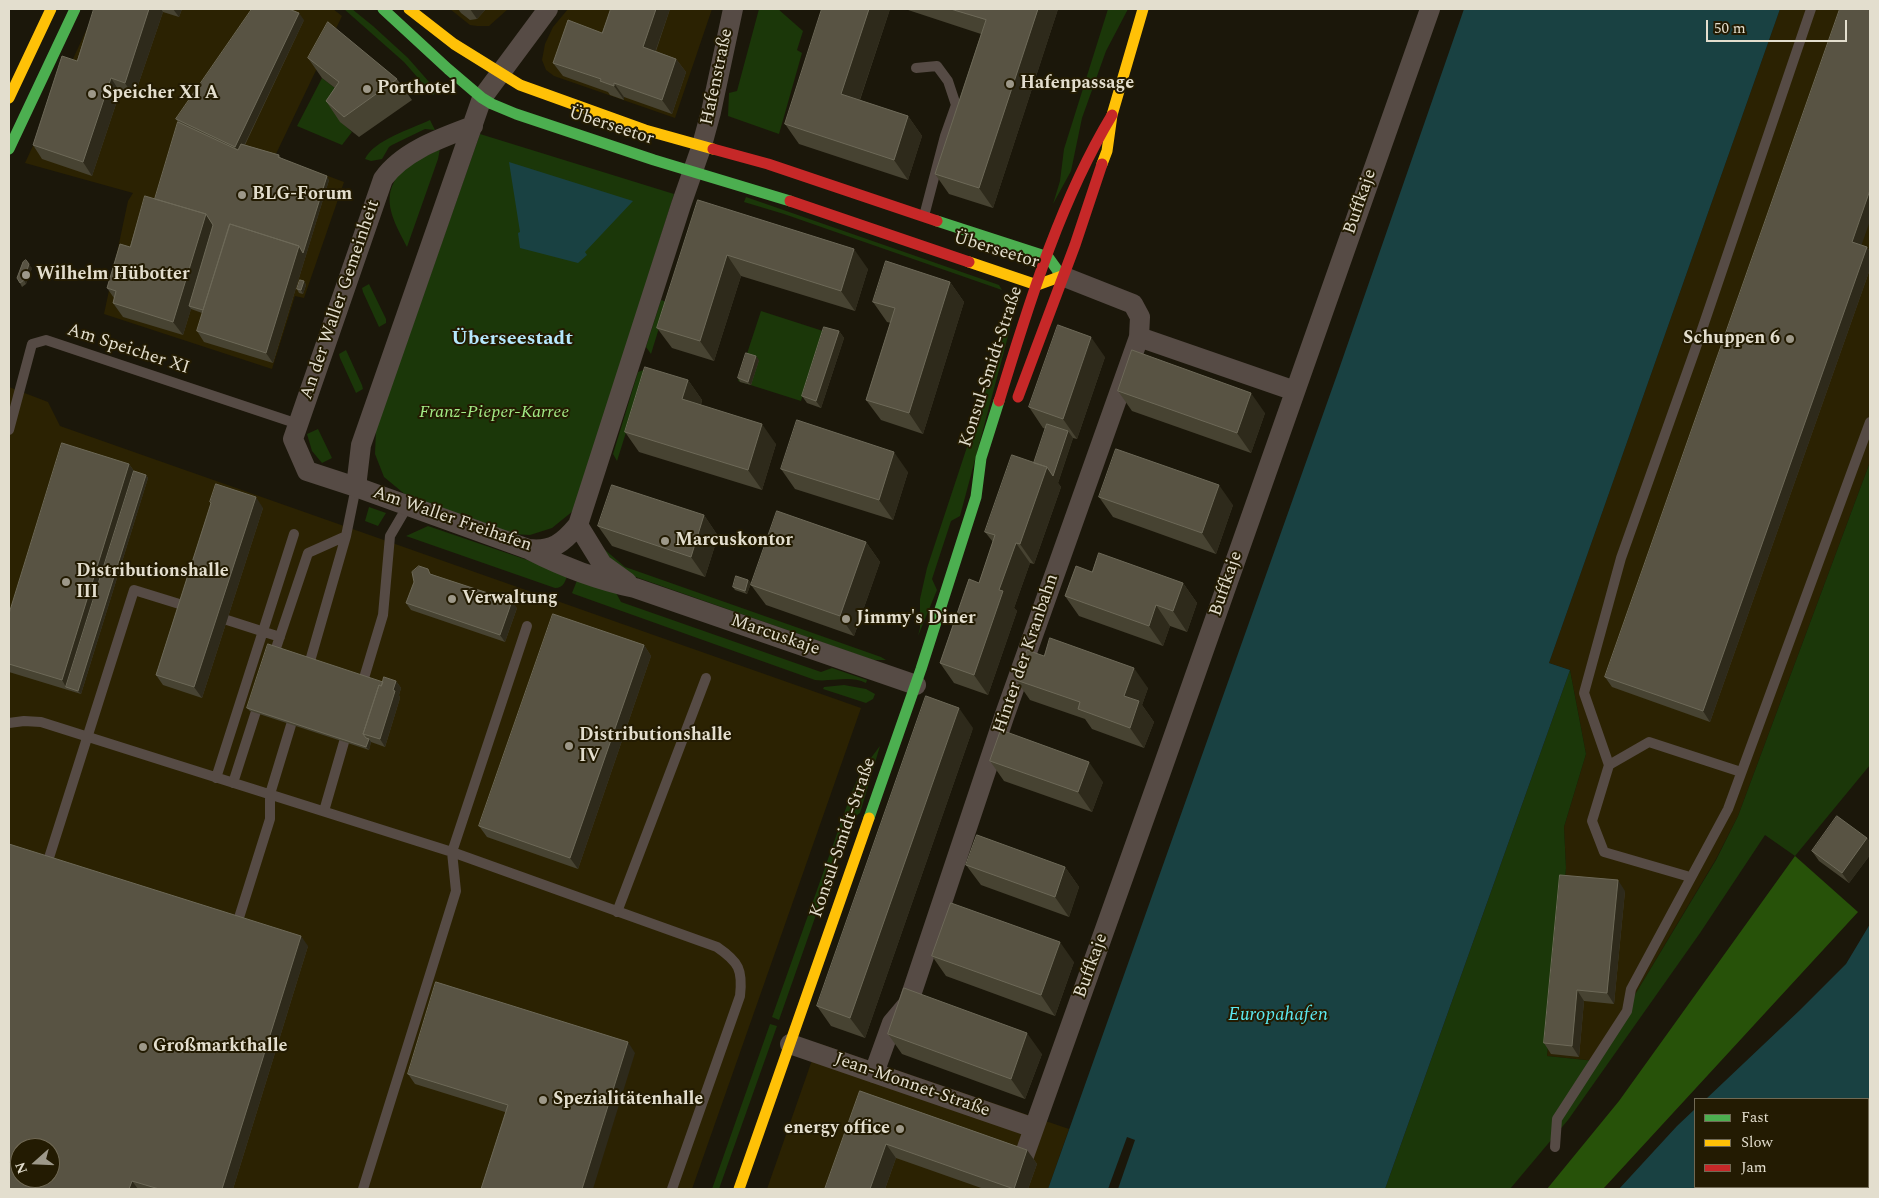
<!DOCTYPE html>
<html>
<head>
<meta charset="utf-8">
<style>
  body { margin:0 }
  #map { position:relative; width:1879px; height:1198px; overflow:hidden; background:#1b170a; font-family:Spectral,serif }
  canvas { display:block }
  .frame { position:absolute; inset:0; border:10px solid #e3dece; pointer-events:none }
  .legend { position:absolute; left:1694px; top:1098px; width:175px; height:90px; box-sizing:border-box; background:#231b02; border:1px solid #706954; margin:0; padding:6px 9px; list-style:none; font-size:15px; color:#e3dece }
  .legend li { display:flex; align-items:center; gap:10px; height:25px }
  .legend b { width:25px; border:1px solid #706954 }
  .north { position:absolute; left:10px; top:1138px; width:50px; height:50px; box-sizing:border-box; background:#231b02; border:1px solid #706954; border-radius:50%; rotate:250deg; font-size:14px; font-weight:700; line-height:20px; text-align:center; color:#e3dece }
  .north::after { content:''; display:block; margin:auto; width:18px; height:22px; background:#9d9889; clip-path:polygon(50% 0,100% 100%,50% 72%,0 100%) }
  .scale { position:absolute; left:1706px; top:20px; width:141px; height:22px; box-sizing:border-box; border:2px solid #e3dece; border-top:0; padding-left:6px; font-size:15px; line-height:18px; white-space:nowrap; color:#e3dece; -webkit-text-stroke:4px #231b02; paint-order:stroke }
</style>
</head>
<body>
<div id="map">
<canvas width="1879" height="1198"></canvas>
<div class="frame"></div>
<ul class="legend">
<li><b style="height:6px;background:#4caf50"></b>Fast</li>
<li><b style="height:6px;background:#ffc107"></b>Slow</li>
<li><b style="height:6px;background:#c62828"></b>Jam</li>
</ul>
<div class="north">N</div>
<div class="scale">50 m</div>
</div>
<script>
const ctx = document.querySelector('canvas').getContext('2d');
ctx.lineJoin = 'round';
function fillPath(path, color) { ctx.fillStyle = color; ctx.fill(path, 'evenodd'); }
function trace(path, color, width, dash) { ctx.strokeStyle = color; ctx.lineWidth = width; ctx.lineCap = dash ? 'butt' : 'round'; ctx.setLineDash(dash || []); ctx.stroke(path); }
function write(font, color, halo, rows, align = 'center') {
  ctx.font = font + ' Spectral,serif'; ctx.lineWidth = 4; ctx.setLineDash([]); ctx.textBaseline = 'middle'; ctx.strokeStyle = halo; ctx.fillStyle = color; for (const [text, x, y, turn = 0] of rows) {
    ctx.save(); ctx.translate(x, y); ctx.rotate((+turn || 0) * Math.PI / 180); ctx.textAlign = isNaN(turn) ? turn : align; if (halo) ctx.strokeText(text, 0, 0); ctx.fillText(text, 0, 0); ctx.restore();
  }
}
fillPath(new Path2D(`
  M96,9h237l9,7 -67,140 69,26 -40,116 -9,-2 -23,73 -168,-55 24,-113 5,-8 -108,-30z
  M450,9h58l-19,17h-12l-7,-1z
  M568,9h144l-37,109 -121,-42 -8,-6 -4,-10 3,-16 8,-17z
  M1780,9h90v453l-132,354 -22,43 -121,202 -48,-5 19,-188 -2,-41 22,-73 -16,-84 -21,-7z
  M9,387l39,15 12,24 801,282 -169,481h-683zM20,1148h30v30h-30z
  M818,1043l251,86 -21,60h-281z`), '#2b2202');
fillPath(new Path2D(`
  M344,9h8l21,17 35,32 29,33 -4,4 -29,-33z
  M759,9h19l25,22 -6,19 5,3 -23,81 -51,-18 1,-23 8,-2z
  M1108,9h20l-22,42 -24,67 -11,53 -18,33 7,-23 4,-32z
  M322,78l31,24 -13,19 12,11 -10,13 -45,-19z
  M430,120l5,10 -10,-1 -33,16 -3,2 -7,12 -11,2 -6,-2c9,-19 46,-30 65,-39z
  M480,134l194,60 -92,295 -9,22 -21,17 -22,7 -17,-1 -106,-38 -23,-19 -9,-23 1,-25z
  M440,149l-2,10 -31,88c-10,-20 -25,-43 -13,-65 3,-6 6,-12 11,-15 11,-7 24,-12 35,-18z
  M746,197l253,88 3,5 -218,-76 -40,-12z
  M369,284l17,35v4l-7,4 -16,-35 -1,-4z
  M661,300l6,2 -16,52 -5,-7z
  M761,311l62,20 -22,70 -63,-20z
  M1008,323l3,2 -51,191 -9,5 -19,58 5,11 -19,46 2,-8v-29l7,-31z
  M346,350l16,35 1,4 -7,4 -16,-35 -1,-4z
  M646,369l-29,92 -4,-7 25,-82z
  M318,429l14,29 -10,5 -10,-12 -5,-17z
  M1870,462v303l-75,91 -30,-21 -65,98 -132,187 -58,69h-125l185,-519 16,84 -22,73 2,41 -19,188 48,5 121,-201 22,-44z
  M369,507l17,6 -8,13 -13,-5z
  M428,526l140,48c-3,7 -4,14 -13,14l-149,-52z
  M604,549l21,18 6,2 250,88 5,3h-13l-243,-85 -16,-10z
  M578,578l37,13 6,11 200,70 11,-4 35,12 -1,3c-16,-8 -34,-1 -51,-3l-241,-86 -2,-1z
  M844,685l22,4 9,5 -2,5 -7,4 -43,-14 1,-2z
  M880,746l-20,67 -11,8 -70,199 -7,-3 79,-223 10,-23z
  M770,1024l7,2 -58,163h-7z`), '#1b3709');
fillPath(new Path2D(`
  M1795,856l63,56 -255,277h-56l72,-88z`), '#275209');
fillPath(new Path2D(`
  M1464,9h316l-231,654 21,7 -185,519h-337l290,-817z
  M509,162l124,39 -48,51 2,3 -9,8 -58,-15 -2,-15 2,-1z
  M1870,924v265h-251l58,-63 18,-17v78h173v-88h-162l94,-89 46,-46z`), '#194142');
fillPath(new Path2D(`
  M1127,1137l8,3 -17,49h-10z`), '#1b170a');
trace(new Path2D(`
  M916,68l21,-2 11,15 8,24 -11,31 -21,80
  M9,430l23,-86 14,-4 252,84
  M227,620l53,17
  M272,660l36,-107 38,-17
  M310,661l36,-125 10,-49
  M364,678l19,-63 7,-79 17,-29
  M9,723l15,-2 17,1 411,130 265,95c22,15 26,23 23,49l-68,193
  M1609,765l-25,-72 37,-135 74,-208 116,-341
  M216,778l78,-244
  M233,783l26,-81
  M324,811l20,-69
  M47,864l87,-274 55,17
  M1690,877l-86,-25 -12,-31 17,-56 40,-23 92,30
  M617,912l89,-234
  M237,924l33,-105v-25l21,-69
  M1555,1147l2,-28 70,-108 4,-22 97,-180 142,-387
  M363,1189l93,-298 -4,-39 75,-226`), '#564b45', 10);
trace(new Path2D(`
  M473,126c-32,12 -70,25 -90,53l-90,260 14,32 49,16 172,62c24,3 35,-6 50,-24l103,-320 21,-60 9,-33 22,-103
  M1139,337l156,54
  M356,487l5,-42 121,-347 66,-89
  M578,525l24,39 25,18
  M530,550c33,17 68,30 105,38l281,97
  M790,1044l244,84
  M874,1073l18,-50 16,-19 96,-287 135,-380 1,-20 -7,-13 -71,-28
  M1023,1159l139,-390 268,-760`), '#564b45', 20);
trace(new Path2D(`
  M383,9l65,60 34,29 10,6 24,10 138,46 136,41
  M9,149l66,-140
  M937,221l111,36 10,14
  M869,818l52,-149 55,-172 5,-39 18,-57`), '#4caf50', 11);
trace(new Path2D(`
  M409,9l45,35 66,41 125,45 68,19
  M9,98l42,-89
  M1102,164l5,-13 5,-36 31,-106
  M969,262l68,23 25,-9
  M739,1189l130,-371`), '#ffc107', 11);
trace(new Path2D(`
  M713,149l55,15 169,57
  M790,201l179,61
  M1018,397l57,-152 27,-81
  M999,401c30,-97 60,-198 113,-286`), '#c62828', 11);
fillPath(new Path2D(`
  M94,9h88l-3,8 -16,-5 -29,85 -14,-5 -28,84 -50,-17 -9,-14 44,-84z
  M458,9h28l-9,10 -7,1 -9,-7z
  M611,9h59l-14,42 20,8 10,13 -14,42 -48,-17v3l-14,-5 -2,-3 -45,-16 -10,-13 49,-30z
  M822,9h68l-30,91 48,16 14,20 -14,44 -109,-36 -14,-20z
  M905,9h153l-65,199 -44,-14 -14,-20 46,-140z
  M304,20l-59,125 34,10 2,3 48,22 -56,183 -69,-21 -7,-11 5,-18 -11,-4 -8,26 -60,-18 -10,-14 1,-5 -7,-10 23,-41 25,-48 23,-77 -2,-3z
  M308,58l89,21 15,21 -53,37 -19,-15 -14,-21 9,-13 -13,-10z
  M698,200l170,69 -13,42 -114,-35 -27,85 -42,-13 -15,-20z
  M1862,245l5,2 3,5v17l-160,453 -98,-35 -7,-10z
  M32,268l-6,16 -4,3 -2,-4z
  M304,281l2,4 -3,9 -4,-1 -2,-4z
  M950,282l14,20 -41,132 -42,-14 -15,-20 25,-77 -4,-1 -14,-20z
  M839,331l5,7 -23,70 -14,-5 -5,-7z
  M1105,357l-28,82 -4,-1 -15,45 3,4 -27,77 -4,-1 -16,45 3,3 -29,84 -34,-12 -14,-20 39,-80 14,-41 -8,-10 49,-69 12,-34 -3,-1 -14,-21z
  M759,360l-8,25 -11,-3 -2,-4z
  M688,380l14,20 -1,5 75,39 -14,46 -123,-38 -14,-20z
  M1118,391l147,22 -14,40 -119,-42z
  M129,464l5,7 12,4 2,3 -67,216 -72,-22v-58z
  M781,469l127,3 -15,48 -98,-31z
  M1099,497l134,8 -17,49 -103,-37z
  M210,502l53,6 -61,190 -39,-13 -7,-10 55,-171z
  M704,515l14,21 -13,41 -93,-31 -14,-20z
  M866,542l14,20 -26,74 -88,-31 -15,-20z
  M1092,572l91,11 14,20 -10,29 -17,-6 -7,20 -84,-30 -14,-20z
  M431,574l86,34 -12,34 -94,-32 -5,-7z
  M748,580l3,3 -4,11 -12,-4 -2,-3z
  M644,645l7,11 -73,213 -91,-32 -8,-11z
  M1044,656l104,32 -6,17 12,17 -10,26 -52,-19 -7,-10 -55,-19 -14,-20z
  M396,681l5,7 -2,7 1,3 -15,49 -14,-5 -2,8 -119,-39 -3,-3 136,-26z
  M973,728l-108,310 -34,-12 -14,-20z
  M990,761l113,21 -11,30 -88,-31z
  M1867,838l3,4v13l-21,28 -30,-22 -7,-10z
  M966,865l99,2 14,20 -10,30 -88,-32z
  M1625,891l-11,113 -30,-3 -5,56 -28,-3 -7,-11z
  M308,946l-75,243h-224z
  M932,956l142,6 -19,54 -109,-40z
  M888,1034l154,20 -17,45 -123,-45z
  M635,1053l-130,59 -90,-28 -7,-10z
  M860,1091l167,59 10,14 -9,25h-44l-88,-31 -11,31h-60z`), '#474332');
fillPath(new Path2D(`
  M149,9h12l2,3 -29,85 -9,-14z
  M173,9h9l-3,8z
  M470,9h16l-9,10z
  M656,9h14l-18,52 -9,-14z
  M869,9h21l-35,105 -14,-20z
  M1038,9h20l-65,199 -14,-20z
  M299,13l5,7 -64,134 -5,-7z
  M676,59l10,13 -14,42 -10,-14z
  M111,78l9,14 -28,84 -9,-14z
  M614,83l10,14v3l-10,-14z
  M908,116l14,20 -14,44 -14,-20z
  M327,176l2,4 -56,183 -7,-10 33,-107z
  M1870,190v31l-11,31 -7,-10z
  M206,214l10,14 -27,78 2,3 -8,26 -10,-13z
  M1867,247l3,5v17l-160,453 -7,-11z
  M854,249l14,20 -13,42 -14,-20z
  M727,255l14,21 -27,85 -14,-20z
  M29,264l3,4 -6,16 -2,-4z
  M304,281l2,4 -3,9 -2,-4z
  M950,282l14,20 -41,132 -14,-21z
  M839,331l5,7 -23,70 -5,-7z
  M1091,337l14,20 -28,82 -14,-20z
  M756,356l3,4 -8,25 -3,-3z
  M688,380l14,20 -6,20 -14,-21z
  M1251,393l14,20 -14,40 -14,-20z
  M762,424l14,20 -14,46 -14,-20z
  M1068,431l5,7 -15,45 3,4 -27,77 -14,-20 27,-77z
  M894,452l14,20 -15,48 -14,-20z
  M129,464l7,10 -70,213 -4,-7z
  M146,475l2,3 -67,216 -3,-3z
  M1219,485l14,20 -17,49 -14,-21z
  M256,497l7,11 -61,190 -8,-11z
  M704,515l14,21 -13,41 -14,-20z
  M866,542l14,20 -26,74 -14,-20z
  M1016,543l14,20 -16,45 3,3 -29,84 -14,-20 25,-85z
  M748,580l3,3 -4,11 -2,-3z
  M1183,583l14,20 -10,29 -14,-21z
  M512,601l5,7 -12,34 -5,-7z
  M1156,605l14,21 -7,20 -14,-20z
  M644,645l7,11 -73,213 -8,-11z
  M1134,668l14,20 -6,17 12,17 -10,26 -14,-20 -6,-32z
  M396,681l5,7 -2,7 1,3 -15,49 -5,-8z
  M959,708l14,20 -108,310 -15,-20z
  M369,739l2,3 -2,8 -3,-3z
  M1089,762l14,20 -11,30 -14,-20z
  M1867,838l3,4v13l-21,28 -7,-10z
  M1065,867l14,20 -10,30 -14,-20z
  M1618,880l7,11 -11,113 -7,-11z
  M301,936l7,10 -75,243h-11z
  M1060,942l14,20 -19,54 -14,-21z
  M1577,990l7,11 -5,56 -7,-11z
  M1027,1033l15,21 -17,45 -14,-20z
  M628,1042l7,11 -42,136h-11z
  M886,1144l10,14 -11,31h-15z
  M1027,1150l10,14 -9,25h-14z
  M132,1181l6,8h-9z`), '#2e2a1b');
const building = new Path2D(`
  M94,9h55l-24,74 -14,-5 -28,84 -50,-17 29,-89 15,5z
  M252,9h37l10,4 -64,134 -59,-28z
  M611,9h45l-13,38 33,12 -14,41 -48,-17v3l-14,-5 1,-2 -48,-16 15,-43 34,13z
  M822,9h47l-28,85 67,22 -14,44 -109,-36z
  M951,9h87l-59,179 -44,-14 51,-154z
  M1840,9h30v181l-18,52 15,5 -164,464 -98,-34z
  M328,22l69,57 -53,38 -18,-16 13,-19 -31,-24z
  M178,122l60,28 3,-6 38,11 -1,2 49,19 -24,77 -4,-7 -69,-22 -27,86 -14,-4 24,-81 -7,-11 -51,-15z
  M145,196l61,18 -33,108 -60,-19 3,-12 -9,-3 13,-44 10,3z
  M698,200l156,49 -13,42 -114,-36 -27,86 -43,-13z
  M230,224l69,22 -33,107 -69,-22z
  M26,260l3,4 -5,16 -4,3 -3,-5 6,-16z
  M886,261l64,21 -41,131 -43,-13 29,-92 -22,-6z
  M300,280l4,1 -3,9 -4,-1z
  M1058,325l33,12 -28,82 -34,-12z
  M824,327l15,4 -23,70 -14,-5z
  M1132,350l119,43 -14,40 -119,-42z
  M746,353l10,3 -8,26 -10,-4z
  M645,367l43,13 -6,19 80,25 -14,46 -123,-38z
  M797,420l97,32 -15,48 -98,-31z
  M1047,424l21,7 -15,45 -6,-9 -13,-4z
  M62,443l67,21 -67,216 -53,-16v-50z
  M1116,449l103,36 -17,48 -103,-36z
  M1012,455l35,12 -27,77 -4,-1 -17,47 4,1 -29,84 -34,-12 29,-84 10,4 16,-48 -10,-3z
  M134,471l12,4 -68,216 -12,-4z
  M216,484l40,13 -62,190 -38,-12 55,-172 -1,-1z
  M612,485l92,30 -13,42 -93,-31z
  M777,511l89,31 -26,74 -89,-31z
  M1099,553l84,30 -10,28 -17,-6 -7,21 -84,-30 11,-30 16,6z
  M419,566l9,3 2,5 82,27 -12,34 -94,-32 8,-21 -2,-10z
  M736,576l12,4 -3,11 -12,-4z
  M553,614l91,31 -74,213 -91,-32z
  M1050,638l84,30 -10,28 15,5 -9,27 -52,-19 2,-7 -64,-22 11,-30 17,6z
  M268,644l115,38 -2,4 -2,-1 -16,49 3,4 3,1 -3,8 -119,-39z
  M384,677l12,4 -3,9 2,1 -15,48 -17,-5 16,-49 2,1z
  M926,696l33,12 -109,310 -33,-12z
  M1001,730l88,32 -11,30 -88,-31z
  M1837,816l30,22 -25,35 -30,-22z
  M977,835l88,32 -10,30 -89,-32z
  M9,844l292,92 -79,253h-63l-27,-8 -3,8h-120zM20,1148h30v30h-30z
  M1560,875l58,5 -11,113 -30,-3 -5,56 -28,-3z
  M951,903l109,39 -19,53 -109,-39z
  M436,982l192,60 -46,147h-101l27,-84 -100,-31z
  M904,988l123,45 -16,46 -123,-45z
  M860,1091l167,59 -13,39 -128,-45 -16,45h-45z`);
fillPath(building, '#585343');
trace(building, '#6d6958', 1);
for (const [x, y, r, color] of [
  [1010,84,5,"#9d9889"],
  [367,89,5,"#9d9889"],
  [92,94,5,"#9d9889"],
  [242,195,5,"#9d9889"],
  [26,275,5,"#9d9889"],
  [1790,339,5,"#9d9889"],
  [665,541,5,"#9d9889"],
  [66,582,5,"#9d9889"],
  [452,599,5,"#9d9889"],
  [846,619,5,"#9d9889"],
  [569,746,5,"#9d9889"],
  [143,1047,5,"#9d9889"],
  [543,1100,5,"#9d9889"],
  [900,1129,5,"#9d9889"]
]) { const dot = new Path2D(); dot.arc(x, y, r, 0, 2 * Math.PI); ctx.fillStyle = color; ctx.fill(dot); trace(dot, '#231b02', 2); }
write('18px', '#e3dece', '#231b02', [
  ["Hafenstraße",718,77,-78],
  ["Überseetor",611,127,18],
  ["Buffkaje",1361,202,-71],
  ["Überseetor",996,251,17],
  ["An der Waller Gemeinheit",341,300,-71],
  ["Am Speicher XI",128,350,18],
  ["Konsul-Smidt-Straße",992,367,-72],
  ["Am Waller Freihafen",452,520,19],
  ["Buffkaje",1227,584,-71],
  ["Marcuskaje",775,636,19],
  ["Hinter der Kranbahn",1027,654,-71],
  ["Konsul-Smidt-Straße",844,838,-71],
  ["Buffkaje",1092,966,-70],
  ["Jean-Monnet-Straße",912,1086,19]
]);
write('bold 18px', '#e3dece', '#231b02', [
  ["Hafenpassage",1020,84],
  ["Porthotel",377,89],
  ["Speicher XI A",102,94],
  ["BLG-Forum",252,195],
  ["Wilhelm Hübotter",36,275],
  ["Schuppen 6",1780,339,"right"],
  ["Marcuskontor",675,541],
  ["Distributionshalle",76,572],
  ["III",76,593],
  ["Verwaltung",462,599],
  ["Jimmy's Diner",856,619],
  ["Distributionshalle",579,736],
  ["IV",579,757],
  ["Großmarkthalle",153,1047],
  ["Spezialitätenhalle",553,1100],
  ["energy office",890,1129,"right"]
], 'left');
write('italic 18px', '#a3eb85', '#231b02', [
  ["Franz-Pieper-Karree",494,413]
]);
write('italic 19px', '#5ce9f0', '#231b02', [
  ["Europahafen",1278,1016]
]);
write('bold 20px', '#b5e8fd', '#231b02', [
  ["Überseestadt",512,340]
]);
</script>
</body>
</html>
